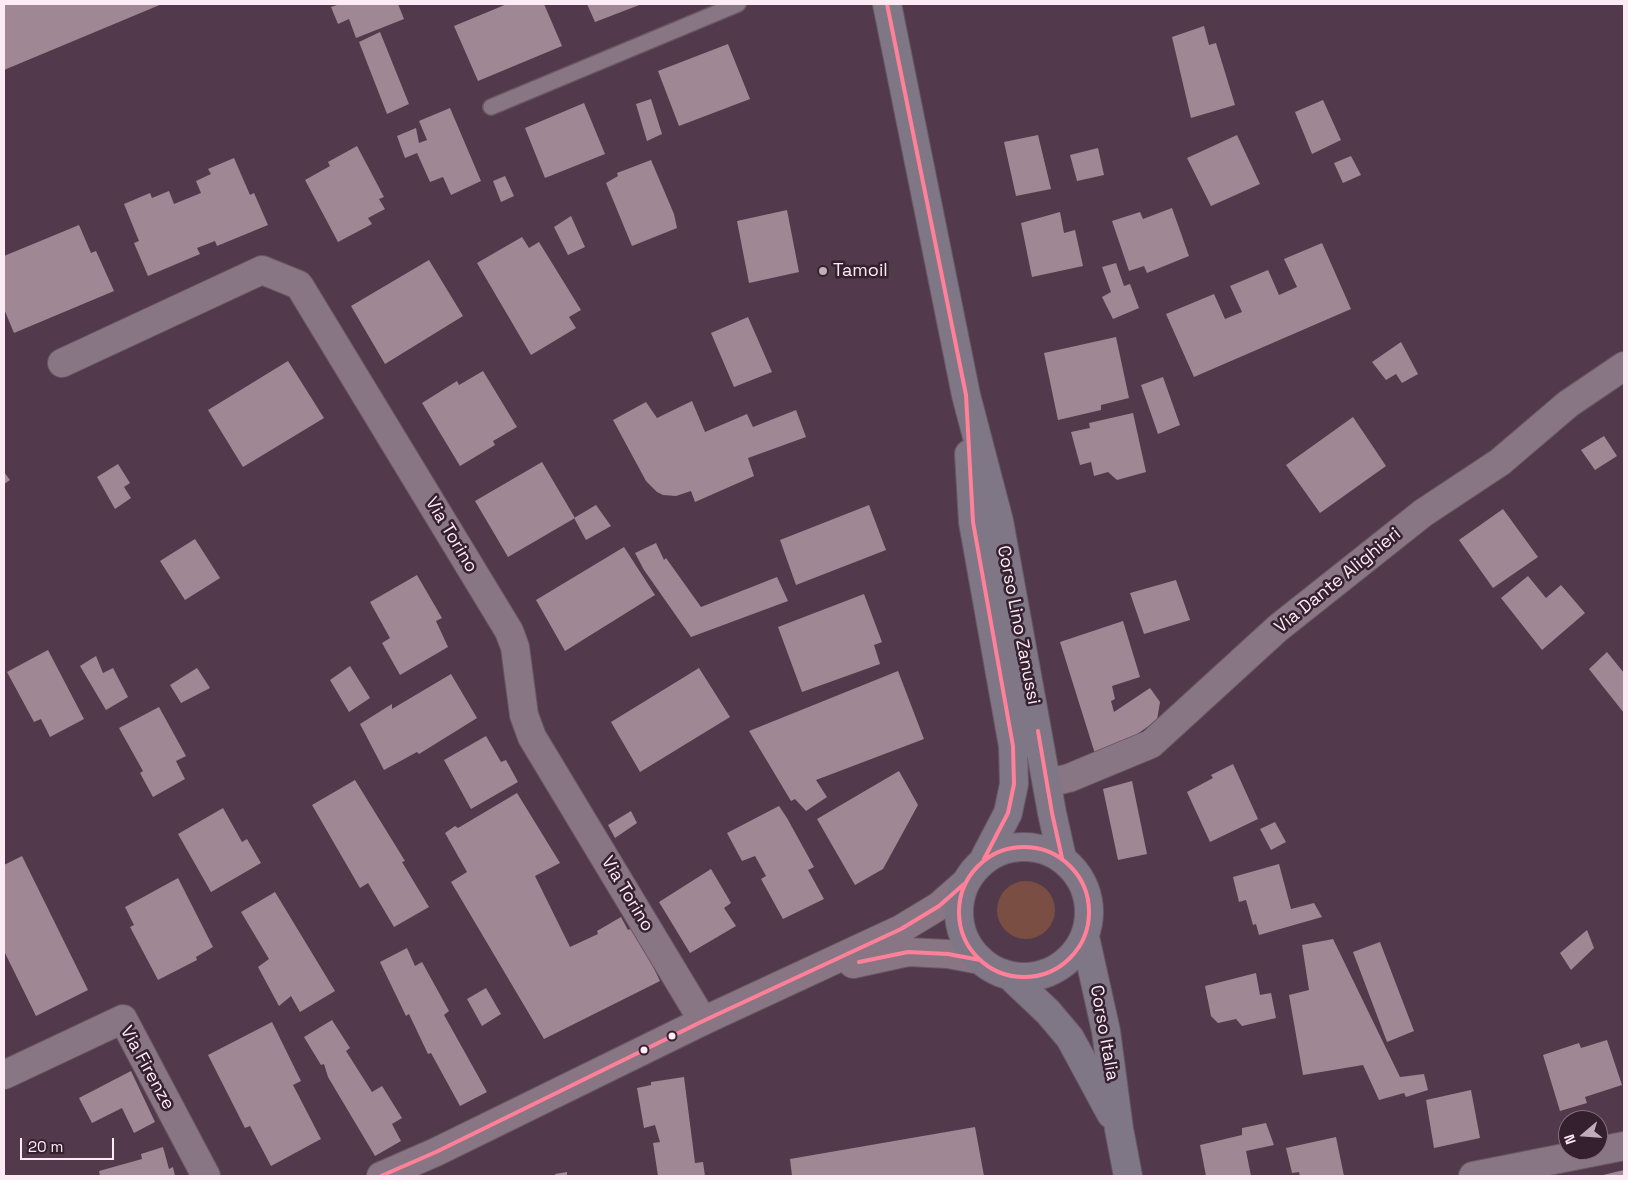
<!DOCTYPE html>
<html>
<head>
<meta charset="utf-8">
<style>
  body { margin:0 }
  #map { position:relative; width:1628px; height:1180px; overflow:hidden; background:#523a4c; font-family:"Space Grotesk",sans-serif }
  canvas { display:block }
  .frame { position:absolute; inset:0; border:5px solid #fceaf5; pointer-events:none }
  .north { position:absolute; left:1558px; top:1110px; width:50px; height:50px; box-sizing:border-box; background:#35202f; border:1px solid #85717e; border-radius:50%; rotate:252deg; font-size:14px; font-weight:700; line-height:20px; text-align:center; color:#fceaf5 }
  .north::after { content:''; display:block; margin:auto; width:18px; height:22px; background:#c0acba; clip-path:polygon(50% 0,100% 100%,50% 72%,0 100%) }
  .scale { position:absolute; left:20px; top:1138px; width:94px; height:22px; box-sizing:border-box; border:2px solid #fceaf5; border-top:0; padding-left:6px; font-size:15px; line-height:18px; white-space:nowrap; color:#fceaf5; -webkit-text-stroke:4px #35202f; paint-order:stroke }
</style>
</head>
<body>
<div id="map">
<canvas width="1628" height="1180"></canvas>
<div class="frame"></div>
<div class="north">N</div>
<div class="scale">20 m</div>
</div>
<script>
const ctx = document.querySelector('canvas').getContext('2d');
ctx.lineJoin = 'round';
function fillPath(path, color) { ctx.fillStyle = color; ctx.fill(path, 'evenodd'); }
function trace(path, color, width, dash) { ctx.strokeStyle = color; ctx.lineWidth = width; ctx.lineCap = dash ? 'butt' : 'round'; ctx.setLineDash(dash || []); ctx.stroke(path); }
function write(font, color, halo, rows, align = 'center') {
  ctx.font = font + ' "Space Grotesk",sans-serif'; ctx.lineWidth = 5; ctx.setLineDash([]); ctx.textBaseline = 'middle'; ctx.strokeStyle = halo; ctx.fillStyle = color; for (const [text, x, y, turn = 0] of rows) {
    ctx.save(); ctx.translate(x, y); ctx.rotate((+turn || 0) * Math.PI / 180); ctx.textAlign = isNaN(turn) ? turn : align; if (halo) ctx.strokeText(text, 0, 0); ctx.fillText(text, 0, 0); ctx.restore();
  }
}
fillPath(new Path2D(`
  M997 910a29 29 0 1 1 58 0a29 29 0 1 1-58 0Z`), '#7a4e43');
fillPath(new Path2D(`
  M4,4h158l-158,66z
  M340,4h58l6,15 -48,19 -7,-19 -11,5 -7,-17z
  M507,4h37l18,42 -84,35 -24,-55z
  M587,4h55l-47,18z
  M1204,26l5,19 7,-2 19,62 -44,13 -19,-81z
  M380,32l29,72 -22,10 -28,-72z
  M728,44l22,55 -71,27 -21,-55z
  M651,99l11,35 -15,7 -11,-37z
  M1323,100l18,40 -29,14 -17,-42z
  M584,103l21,51 -60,24 -20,-50z
  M450,108l31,73 -30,14 -8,-18 -13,5 -13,-29 -12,5 -8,-22 19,-8 3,15 8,-3 -8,-19z
  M1038,135l13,54 -35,7 -12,-54z
  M1237,135l23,49 -49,22 -24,-48z
  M357,146l27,51 -5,2 6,10 -17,9 4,6 -34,18 -33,-62 25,-14 -2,-4z
  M1098,148l6,27 -27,6 -7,-26z
  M1351,156l10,19 -18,8 -9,-20z
  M234,158l16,37 4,-2 14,32 -51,21 -2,-5 -18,7 3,6 -52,22 -14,-33 5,-2 -15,-37 26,-11 2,5 17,-7 5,13 27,-11 -5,-12 15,-7 -3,-5z
  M651,160l23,54 3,14 -45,18 -26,-63 12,-7 -1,-3z
  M505,176l9,20 -13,6 -8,-21z
  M1172,208l17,48 -42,17 -3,-7 -15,5 -17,-50 28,-9 3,7z
  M787,210l12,62 -50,11 -12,-62z
  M1060,212l4,21 11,-3 8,36 -51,11 -11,-54z
  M571,216l14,31 -17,8 -14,-28z
  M79,225l12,28 5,-2 18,40 -100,42 -10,-24v-53z
  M522,237l7,11 10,-6 42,68 -12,7 7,11 -45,27 -54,-92z
  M1322,243l29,66 -157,68 -28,-63 48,-20 11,25 17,-7 -12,-26 38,-16 11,25 18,-8 -13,-28z
  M429,260l34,56 -78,48 -34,-58z
  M1116,263l8,23 6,-2 9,24 -26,11 -11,-22 9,-5 -9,-25z
  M748,317l24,55 -38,15 -23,-54z
  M1116,337l13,61 -28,7v5l-43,10 -14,-67z
  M1401,342l17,32 -16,9 -6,-9 -10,6 -14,-18z
  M288,361l36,57 -81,49 -35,-57z
  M483,371l34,56 -24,14 2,4 -35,21 -38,-63 35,-22 2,4z
  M1163,377l17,48 -22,9 -17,-49z
  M692,401l13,31 42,-18 6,13 43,-17 10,27 -58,21 6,18 -59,26 -4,-11 -15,5 -13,-1 -6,-3 -11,-11 -33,-61 33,-18 11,16z
  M1133,413l13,59 -29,8 -9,-8 -14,4 -3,-14 -11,3 -9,-33 19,-4 -1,-5z
  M1353,417l33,49 -66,47 -34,-48z
  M1604,436l13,20 -22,14 -14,-20z
  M542,462l33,56 -67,39 -33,-56z
  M118,464l12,19 -6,4 7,11 -16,11 -18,-32z
  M4,472l6,8 -6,4z
  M596,505l15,21 -25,14 -12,-22z
  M869,505l17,45 -90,35 -16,-45z
  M1503,509l35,48 -45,31 -34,-48z
  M195,539l25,39 -35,22 -25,-39z
  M656,543l8,17 2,-2 35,49 76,-30 11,24 -97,36 -47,-67 -9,-17z
  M624,547l31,48 -90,56 -29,-51z
  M417,575l25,43 -6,3 12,26 -48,28 -18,-32 8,-5 -20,-36z
  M1528,576l18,22 15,-13 24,28 -43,37 -41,-52z
  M1176,580l14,40 -46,14 -14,-41z
  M864,594l18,48 -8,3 6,19 -78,28 -24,-65z
  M1123,621l17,56 -28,9 3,13 -4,2 3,11 36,-24 10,14 -3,18 -31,22 -30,15 -36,-115z
  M48,650l36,69 -34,18 -9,-18 -7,3 -27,-50z
  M1607,652l17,21v40l-35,-44z
  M96,656l7,17 10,-5 15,29 -22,13 -26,-44z
  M350,666l20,32 -21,14 -19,-32z
  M197,668l13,20 -29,15 -11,-18z
  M699,668l31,49 -90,55 -29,-50z
  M898,671l26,68 -108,41 11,17 -21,14 -11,-12 -4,2 -42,-70z
  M451,674l26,44 -58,36 -2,-2 -33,18 -24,-46 32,-20v5z
  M159,707l27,49 -10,5 9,18 -32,18 -13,-24 3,-2 -24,-43z
  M486,736l15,26 5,-2 12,22 -47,27 -27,-49z
  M1233,764l25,55 -48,23 -23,-50 26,-14 -2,-3z
  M899,771l19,34 -35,64 -28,16 -38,-66z
  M355,780l50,81 -3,1 27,45 -35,20 -26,-44 -8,5 -48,-83z
  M1132,781l15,73 -29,6 -15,-71z
  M517,793l43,70 -25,13 35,71 28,-13 -1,-3 24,-14 7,13 6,-3 26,54 -116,58 -93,-157 16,-10 -22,-39 10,-7 3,2z
  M779,806l8,12 27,49 -6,3 16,29 -41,20 -22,-40 5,-3 -11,-20 -13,5 -15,-28z
  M223,808l19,34 5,-3 14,24 -50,29 -33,-58z
  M631,811l6,12 -22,15 -7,-13z
  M1275,822l11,20 -15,8 -11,-21z
  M22,856l66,134 -52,26 -32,-65v-86z
  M1279,864l12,45 23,-6 8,14 -63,18 -3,-11 -3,1 -7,-25 -7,2 -6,-25z
  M711,869l20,34 -7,5 12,18 -46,27 -31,-51z
  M178,878l35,69 -17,10 1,3 -39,20 -28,-53 4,-2 -9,-18z
  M275,892l60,99 -35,21 -9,-16 -12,10 -21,-39 11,-8 -28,-47z
  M1587,930l7,18 -23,22 -11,-17z
  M1333,939l67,138 24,-3 4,16 -22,7 -2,-4 -25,7 -16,-35 -60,10 -14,-80 20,-5 -7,-45z
  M1380,942l34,89 -27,11 -34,-90z
  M407,948l8,18 7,-4 27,49 -5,4 43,77 -27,14 -29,-53 -3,1 -19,-40 -3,2 -26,-54z
  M1256,973l4,22 11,-2 5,25 -34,8 -6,-7 -18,4 -7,-7 -6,-30z
  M486,988l15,26 -19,12 -15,-27z
  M332,1020l18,28 -4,3 26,41 10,-6 20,32 -10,6 9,17 -26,15 -47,-79 -4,-13 -3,1 -17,-28z
  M272,1022l29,59 -8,4 28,54 -50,27 -21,-40 -5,2 -37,-73z
  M1607,1040l15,45 -37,12 2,6 -27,8 -17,-56 36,-12 2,5z
  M131,1071l24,51 -21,11 -12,-25 -30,15 -13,-25z
  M684,1077l11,86 8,-1 2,14h-47l-5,-33 7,-1 -5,-17 -11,3 -7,-40 14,-3v-3z
  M1471,1090l9,48 -46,10 -8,-48z
  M1266,1123l8,22 -28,6 5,25h-45l-6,-31 42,-10v-7z
  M975,1127l9,49h-192l-2,-17z
  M1336,1137l8,39h-44l-1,-4 -7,1 -6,-25z
  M163,1147l6,22 4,-2 2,9h-75l-1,-5 43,-12 -1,-5z
  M1624,1170v6h-25z
  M567,1172v4h-11l-1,-2z`), '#9f8894');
const service = new Path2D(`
  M491,107l247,-103`);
const minor = new Path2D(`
  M62,363l200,-93 37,15 210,346 6,16 9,68 8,22 171,284
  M1048,783l21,-5 82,-34 127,-116 145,-115 77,-51 68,-58 56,-38
  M4,1075l119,-56 83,157
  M1473,1176l151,-30`);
const secondary = new Path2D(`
  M853,964l55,-12 40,2 32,6
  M381,1176l55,-24 267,-131 198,-92 38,-23 25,-22`);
const primary = new Path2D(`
  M887,4l79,391 33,126 53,292 10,45
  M969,454l4,68 40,224 1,38 -6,29 -24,46
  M959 912a65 65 0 1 1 130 0a65 65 0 1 1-130 0Z
  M1085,937l21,94 13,98 9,47
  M1010,976l38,36 22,26 41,76`);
trace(service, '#695765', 18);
trace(minor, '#695765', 30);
trace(secondary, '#695765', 30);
trace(primary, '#695765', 30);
trace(service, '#897684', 15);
trace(minor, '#897684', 28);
trace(secondary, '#897684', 28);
trace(primary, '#7f7785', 28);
trace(new Path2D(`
  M887,4l79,391 7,127 40,224 1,38 -6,29 -24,46
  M1038,731l14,82 10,45
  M959 912a65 65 0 1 1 130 0a65 65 0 1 1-130 0Z
  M859,962l49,-10 40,2 32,6
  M381,1176l55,-24 267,-131 198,-92 38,-23 25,-22`), '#ff8098', 4);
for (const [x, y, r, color] of [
  [823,271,5,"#c0acba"],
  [672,1036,4.5,"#fceaf5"],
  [644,1050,4.5,"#fceaf5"]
]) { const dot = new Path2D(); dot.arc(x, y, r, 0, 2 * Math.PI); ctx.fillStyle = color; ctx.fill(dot); trace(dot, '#35202f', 2); }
write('18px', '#fceaf5', '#35202f', [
  ["Tamoil",833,271]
], 'left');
write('18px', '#fceaf5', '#35202f', [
  ["Via Torino",451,535,59],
  ["Via Dante Alighieri",1338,581,-39],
  ["Corso Lino Zanussi",1018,625,79],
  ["Via Torino",627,894,59],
  ["Corso Italia",1104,1033,80],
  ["Via Firenze",147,1068,61]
]);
</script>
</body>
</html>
